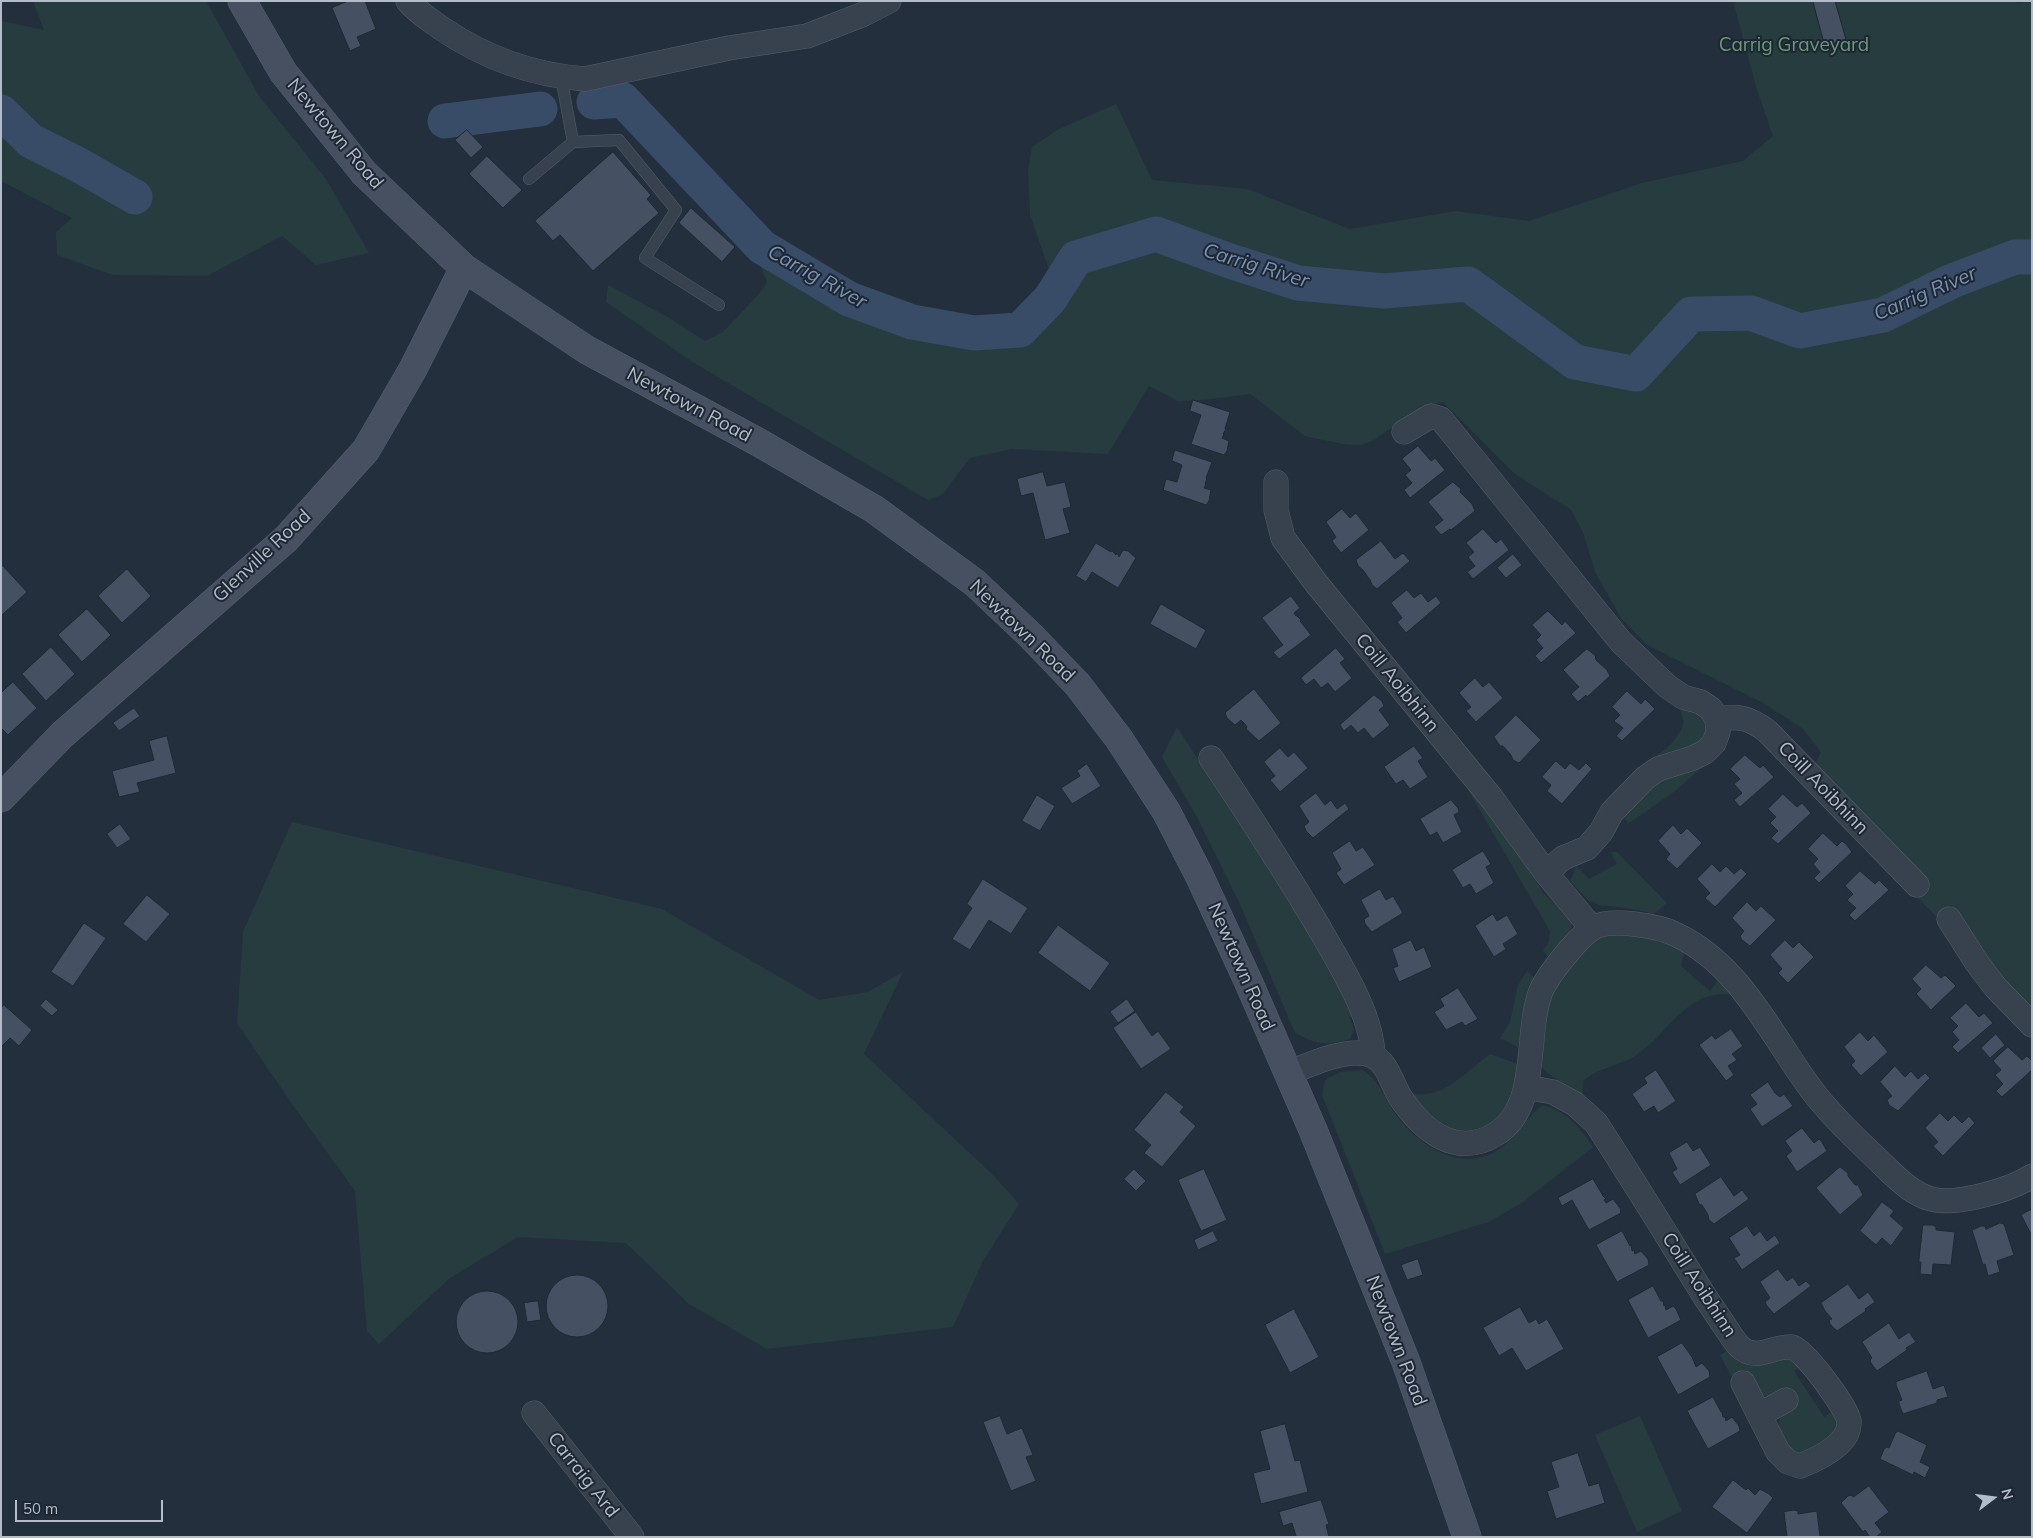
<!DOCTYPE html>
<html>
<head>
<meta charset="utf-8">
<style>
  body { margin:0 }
  #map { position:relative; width:2033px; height:1538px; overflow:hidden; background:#242f3e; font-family:Mulish,sans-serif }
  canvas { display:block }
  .frame { position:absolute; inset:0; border:2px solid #b4bcc9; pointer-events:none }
  .north { position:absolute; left:1968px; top:1473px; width:50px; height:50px; -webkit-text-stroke:4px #1d2633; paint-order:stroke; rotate:75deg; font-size:14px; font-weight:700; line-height:20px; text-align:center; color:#b4bcc9 }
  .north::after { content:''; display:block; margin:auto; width:18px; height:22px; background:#b4bcc9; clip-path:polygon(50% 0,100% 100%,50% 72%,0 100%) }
  .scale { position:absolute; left:15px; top:1500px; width:148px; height:22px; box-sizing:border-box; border:2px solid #b4bcc9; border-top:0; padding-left:6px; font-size:15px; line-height:18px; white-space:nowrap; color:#b4bcc9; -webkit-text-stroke:4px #1d2633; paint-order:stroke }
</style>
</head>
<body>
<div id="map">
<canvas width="2033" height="1538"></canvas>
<div class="frame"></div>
<div class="north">N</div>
<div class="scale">50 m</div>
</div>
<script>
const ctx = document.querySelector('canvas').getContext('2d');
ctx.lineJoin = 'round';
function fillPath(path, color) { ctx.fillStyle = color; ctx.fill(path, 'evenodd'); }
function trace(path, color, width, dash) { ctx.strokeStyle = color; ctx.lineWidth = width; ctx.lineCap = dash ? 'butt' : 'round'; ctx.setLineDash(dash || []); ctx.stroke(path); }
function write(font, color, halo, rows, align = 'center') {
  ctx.font = font + ' Mulish,sans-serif'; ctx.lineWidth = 4; ctx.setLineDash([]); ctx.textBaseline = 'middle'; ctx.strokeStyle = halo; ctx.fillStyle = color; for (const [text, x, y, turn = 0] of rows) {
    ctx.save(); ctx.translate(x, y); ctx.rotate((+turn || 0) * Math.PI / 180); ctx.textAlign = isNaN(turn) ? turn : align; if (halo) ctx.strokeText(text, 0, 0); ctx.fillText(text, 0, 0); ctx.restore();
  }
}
fillPath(new Path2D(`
  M33,1h173l53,95 67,83 43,74 -53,12 -34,-29 -75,40 -94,-1 -56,-20 -1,-23 16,-14 -71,-37v-160l43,9z
  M1736,1h276l6,2 14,-2v1012l-43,-51 -38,-57 -14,12 -22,-22 -100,-130 6,-13 -19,-24 -37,-24 -118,-59 -26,-27 -26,-46 -12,-40 -12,-22 -56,-36 -72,-72 -18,4 -53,35 -11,4 -19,-1 -37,-8 -55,-42 -47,6 -25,1 -29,-15 -41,68 -96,-5 -42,9 -28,37 -14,5 -234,-137 -88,-61 2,-17 58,31 39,25 18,-9 36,-38 8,-12 -6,-14 1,-21 84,50 53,20 37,9 84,4 26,-27 10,-14 -26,-74 -2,-45 4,-23 27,-18 57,-25 36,76 95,9 103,40 106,-18 73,10 113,-38 101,-22 30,-25 -15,-43 -24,-88z
  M1677,704l26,12 3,14 -6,13 -62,27c13,-10 48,-32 45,-51 -1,-5 -4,-11 -6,-15z
  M1177,727l140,216 37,71 -4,4 4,12 -4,9c-26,7 -32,6 -55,-6l-56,-131 -42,-85 -35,-60z
  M1703,766l-29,26 -45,31 -6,-6 40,-41z
  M1460,776l54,69 30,49 26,23 2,7 -2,9 -20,26 -7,-8 6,-10 1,-10z
  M292,822l370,87 157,91 49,-8 35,-20 -39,82 128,120 27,30 -36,57 -30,66 -186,22 -78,-45 -63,-61 -108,-6 -68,41 -71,66 -12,-13 -12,-140 -65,-90 -53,-78 6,-91z
  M1611,852h6l50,51 -13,11 -22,-5 -33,-4 -11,-5 -18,-19 7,-15 12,13 28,-15z
  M1611,933l45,5 29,11 -4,17 29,25 10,-13 16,17c-50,-8 -65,37 -101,61 -16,10 -38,12 -52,25l-1,15 -36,-24 -7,-9c3,-20 4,-42 10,-61 8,-29 34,-59 62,-69z
  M1527,971l10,9 -11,27 -8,40 -18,-9 10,-16 8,-37z
  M1490,1054l27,10c0,8 1,16 0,24 -4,23 -39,53 -63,45 -19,-7 -30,-25 -43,-39 8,0 16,1 24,-2 16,-4 41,-27 55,-38z
  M1363,1070c15,9 21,27 31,42 21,30 59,58 97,42 23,-10 32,-35 52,-49 25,7 36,22 50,42l-70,55 -34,20 -104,32 -63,-159 3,-15 15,-8z
  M1729,1350l59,6 14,9 -8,6 30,46 11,-7 3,14 -3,8 -27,21 -9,1 -9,-4 -12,-22 3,-15 -9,-14 -15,-6 -11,-23 -15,6 -11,-21z
  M1640,1416l42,95 -45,21 -42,-97z`), '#263c3f');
trace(new Path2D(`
  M594,102l29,-2 139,147 87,52 63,23 62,11 46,-3 30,-31 26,-41 80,-24 74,27 68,22 86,8 84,-7 107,78 61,12 55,-60 60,-1 49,18 83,-16 69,-34 63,-24h17
  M1,112l30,29 48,24 56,32
  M445,121l95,-12`), '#394c67', 35);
const building = new Path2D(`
  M348,1h17l11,28 -19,8 4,9 -11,5 -18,-43z
  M1813,1h22l12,42 -21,6z
  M467,130l16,17 -12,11 -16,-18z
  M613,152l38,43 -4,4 12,14 -66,58 -33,-36 -7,6 -18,-20z
  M487,156l35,34 -19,18 -34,-34z
  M691,208l44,39 -13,15 -43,-39z
  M1193,400l37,12 -5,17h1l-3,5h1l-2,4 7,3 -2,10 -3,4 -33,-11 10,-29 -11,-4z
  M1418,446l13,15 4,-3 10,12 -35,28 -6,-8 8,-7 -7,-8 6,-5 -9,-11z
  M1175,450l37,12 -6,16 2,1 -1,-1 -2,6h1l-2,4 7,2 -2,11 -3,4 -43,-15 3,-11 11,3 5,-17 -10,-4z
  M1043,472l4,14 18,-4 6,25 -8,2 7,24 -25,7 -12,-47 -12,3 -4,-17z
  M1453,482l8,7 -1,3 12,12 3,7 -24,19 -1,-1 -9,6 -7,-8 9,-7 -15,-18z
  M1342,509l8,9 6,-5 13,17 -28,23 -9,-12 4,-4 -10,-15z
  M1483,529l13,14 5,-4 8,11 -36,29 -6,-7 8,-6 -7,-9 6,-5 -8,-9z
  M1381,541l14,18 8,-6 7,8 -33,28 -5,-4 -2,-5 -7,-10 -5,-4 -2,-6z
  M1096,543l15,9 1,-1 4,4 1,-2 2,4 4,-7 5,1 8,7 -18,30 -26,-16 -6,10 -10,-6z
  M1513,554l9,11 -16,13 -9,-10z
  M3,566l24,26 -26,24v-49z
  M127,569l24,27 -29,27 -24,-27z
  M1407,590l7,8 7,-5 7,9 8,-6 5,7 -35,30 -9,-11 5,-4 -11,-15z
  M1291,596l9,12 -6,5 2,3 2,-1 -1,1 4,4 -1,1 11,14 -32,24 -6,-7 10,-7 -21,-27z
  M1161,604l45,26 -10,19 -46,-25z
  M87,609l24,26 -29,27 -24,-27z
  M1548,611l14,14 3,-4 11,12 -35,30 -6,-7 8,-8 -7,-8 5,-5 -9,-10z
  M51,647l24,27 -29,27 -24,-27z
  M1336,648l9,11 -5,4 12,15 -17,14 -7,-9 -7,5 -7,-9 -8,6 -5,-7z
  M1587,649l8,6 1,5 11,10 3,6 -23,21 -1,-2 -8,7 -7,-8 8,-7 -16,-17z
  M1475,678l8,9 6,-5 14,16 -27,24 -10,-11 5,-4 -12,-14z
  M13,682l24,26 -29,27 -7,-7v-35z
  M1254,689l27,34 -22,18 -13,-12 1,-2 -3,-4 -2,1 2,-1 -3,-3 -6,5 -8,-7 -2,-5z
  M1627,691l14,13 4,-5 10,10 -33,32 -6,-5 7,-8 -9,-7 6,-6 -8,-8z
  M1374,695l8,6 2,5 -5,4 11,15 -17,14 -9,-11 -6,5 -7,-8 -7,6 -4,-6z
  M134,708l6,8 -21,15 -6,-8z
  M1516,715l25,25 -22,23 -6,-3 -2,-5 -8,-9h-3l-6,-9z
  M167,736l9,37 -39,10 3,9 -21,5 -7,-26 42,-11 -5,-19z
  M1414,746l9,12 -5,3 10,16 -18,12 -7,-9 -7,4 -12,-17z
  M1280,748l8,9 6,-5 14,16 -28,24 -10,-12 5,-4 -11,-14z
  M1745,755l15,13 3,-3 11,12 -34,30 -6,-7 8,-7 -8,-9 6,-5 -10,-10z
  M1556,761l9,8 5,-6 9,7 7,-7 6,6 -30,35 -15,-13 4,-6 -9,-8z
  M1087,764l14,22 -29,18 -11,-16 19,-12 -3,-5z
  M1316,793l9,12 6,-5 6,9 8,-6 4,6 -36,29 -7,-7 -2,-5 5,-4 -10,-16z
  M1783,794l14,13 5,-4 9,10 -33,31 -7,-6 7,-7 -8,-8 6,-6 -8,-8z
  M1037,795l18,11 -15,25 -18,-10z
  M1451,800l7,8 1,4 -5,3 8,17 -19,11 -6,-11 -7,4 -10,-17z
  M120,824l11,15 -14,9 -10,-14z
  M1673,825l8,9 6,-6 15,15 -25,26 -11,-10 4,-5 -12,-13z
  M1823,833l14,13 5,-5 4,3 6,8 -33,31 -5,-5 6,-6 -7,-8 5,-5 -10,-10z
  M1350,841l6,10 7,-4 12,18 -31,20 -8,-12 5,-4 -9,-16z
  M1483,851l8,13 -5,3 8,16 -18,11 -6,-10 -7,4 -11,-18z
  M1712,864l8,8 6,-6 8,8 7,-6 6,6 -32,33 -10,-9 5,-5 -13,-14z
  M1860,871l15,13 4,-4 10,10 -34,31 -6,-6 7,-7 -9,-8 6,-6 -8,-8z
  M983,879l45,29 -17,26 -22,-14 -19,30 -18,-11 20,-31 -5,-4z
  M1380,889l6,11 7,-4 10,17 -31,19 -7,-8 -1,-5 5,-3 -8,-16z
  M147,895l23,19 -24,28 -23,-18z
  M1747,902l9,9 5,-5 15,14 -26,26 -8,-6 -2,-4 4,-5 -12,-13z
  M1493,914l4,7 10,-6 11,19 -15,10 3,5 -12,8 -19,-31z
  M84,923l22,15 -33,48 -22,-14z
  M1058,925l52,38 -20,28 -52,-38z
  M1411,940l5,11 8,-4 8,20 -33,15 -6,-14 5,-2 -6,-17z
  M1785,940l8,8 6,-6 15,15 -26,26 -10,-10 4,-4 -12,-14z
  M1926,965l15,13 4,-3 11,11 -25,24 -15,-16 5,-5 -9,-10z
  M1458,988l20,31 -13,7 -3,-4 -16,8 -12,-18 10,-6 -4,-7z
  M46,999l12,11 -6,6 -12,-10z
  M1127,999l8,12 -17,12 -8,-11z
  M1966,1003l13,14 5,-4 9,10 -35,30 -6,-6 7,-7 -7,-8 6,-6 -8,-8z
  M4,1005l28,25 -13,16 -9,-8 -9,9v-39z
  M1136,1012l16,24 6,-5 13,18 -30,20 -28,-41z
  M1731,1029l12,17 -11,8 5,6 -9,6 6,9 -8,6 -27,-36 13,-10 3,4z
  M1860,1032l8,9 6,-6 14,17 -27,24 -10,-11 4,-4 -11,-14z
  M1996,1034l9,11 -15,13 -9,-10z
  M2008,1047l14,13 5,-4 5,5v9l-30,27 -6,-6 7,-7 -8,-9 6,-5 -8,-9z
  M1895,1066l10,11 6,-6 7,8 7,-6 5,5 -32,33 -9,-6 -2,-5 5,-4 -12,-14z
  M1656,1070l20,31 -18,12 -4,-7 -10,6 -12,-18 15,-11 -3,-5z
  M1768,1082l7,11 5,4 4,-3 9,12 -31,21 -12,-18 7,-5 -7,-9z
  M1166,1092l18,15 -4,5 16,14 -34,41 -18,-14 7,-8 -17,-15z
  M1940,1113l8,8 6,-6 8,8 7,-7 6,7 -32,33 -10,-10 5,-4 -13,-14z
  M1802,1128l12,15 5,-4 3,3 5,9 -30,21 -11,-16 6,-5 -7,-10z
  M1687,1142l6,9 7,-4 11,18 -31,20 -8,-13 5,-3 -8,-16z
  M1840,1167l8,6v3l7,9h3l5,10 -23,20 -24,-27z
  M1134,1169l12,12 -10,10 -12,-12z
  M1204,1169l23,51 -26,11 -23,-51z
  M1721,1177l13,19 8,-6 7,9 -35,25 -5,-4 -1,-5 -6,-10 -3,-1 -4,-10z
  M1593,1179l9,15h1l-1,1 4,4 -2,1 2,3 7,-4 7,9 1,5 -32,17 -17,-30 -10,6 -4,-8z
  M1882,1202l12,9 -4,5 14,12 -13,18 -9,-8 -6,7 -16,-14z
  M2030,1210h2v26l-11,-21z
  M2000,1223l4,1 10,31 -17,6 3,11 -12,4 -3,-12 -2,1 -11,-35 9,-4h4l1,3z
  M1923,1225h10l3,2v3l19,2 -4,33 -18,-1 -1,11 -12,-1 1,-12h-2z
  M1747,1226l7,10 6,-5 7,10 8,-6 5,8 -38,27 -8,-12 6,-3 -11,-17z
  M1213,1231l5,10 -20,9 -4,-10z
  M1622,1231l8,15 1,-1 1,6 2,-1 1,4 6,-3 7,8 1,6 -32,17 -21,-37z
  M1418,1259l5,16 -16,5 -6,-15z
  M1778,1269l9,12 6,-4 6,9 7,-5 5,5 -37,28 -7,-8 -2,-4 5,-4 -10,-16z
  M546 1306a31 31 0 1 1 62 0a31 31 0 1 1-62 0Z
  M1848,1284l11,15 9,-7 7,10 -10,7 1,2 -29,20 -7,-7 -1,-4 3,-1 -7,-8 -4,-8z
  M1653,1286l8,15h2l1,5 1,-1 1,5 7,-4 3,3 5,11 -33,18 -20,-38z
  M456 1322a31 31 0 1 1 62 0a31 31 0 1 1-62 0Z
  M538,1301l3,19 -14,2 -3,-19z
  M1520,1307l9,16 7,-4 3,5 8,-5 17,30 -38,22 -14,-23 -13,8 -16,-28z
  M1294,1309l25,48 -29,16 -25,-48z
  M1889,1323l10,16 10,-7 7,10 -10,6 1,2 -30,21 -6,-8 -1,-3 2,-2 -10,-16z
  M1682,1343l10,14 4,10 6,-4 7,8 1,6 -32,18 -21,-38z
  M1927,1371l6,18 11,-4 4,12 -11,3v3l-34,11 -4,-10v-3l3,-1 -6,-15v-3z
  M1713,1397l8,15h1l1,5h2l1,4 6,-4 7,9 1,5 -32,18 -21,-38z
  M1000,1416l7,18 15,-6 11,27 -7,2 10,24 -25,10 -28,-69z
  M1285,1424l10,37 5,-1 8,32 -47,12 -8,-31 17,-4 -10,-38z
  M1898,1431l29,14 -7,17 10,5 -5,11 -11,-6 -1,3 -33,-16 4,-10 3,-2 2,1 6,-14z
  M1578,1453l11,33 10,-3 6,20 -49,16 -9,-28 12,-4 -8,-25z
  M1733,1480l13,10 2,-2 7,7 5,-6 9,5 4,4 -26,35 -35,-26z
  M1869,1486l20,26 -14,11 7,9 -6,5h-6l-5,-7 -2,2 -22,-29 7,-7 4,-1 1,2z
  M1321,1500l8,24 -3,1 3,12h-37l4,-1 -4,-13 -9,3 -4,-14z
  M1794,1510l4,1v3l19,-3 3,26h-33l-3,-25z`);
fillPath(building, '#455162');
trace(building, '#1f2835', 1);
const lane = new Path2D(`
  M573,142l46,-2 57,70 -31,48 74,47
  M529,179l44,-37 -12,-65`);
const street = new Path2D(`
  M408,1c9,11 21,18 33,27 44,30 90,47 144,51l144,-31 78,-12 57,-22 25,-13
  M1404,432l27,-16 10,3 180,223 46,44 16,11 18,5 10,7 6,10 1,13 -4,11 -9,9 -12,6 -35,11 -13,9 -33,34 -11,20 -14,16 -24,10 -17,15
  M1276,482v28l7,28 33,45 177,217 53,73 39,47 8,7
  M1717,719c23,-3 31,-2 50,12l150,154
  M1211,758c38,57 75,114 110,173 20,36 51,83 52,125
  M1949,919l28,44 19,25 36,37
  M1289,1073c22,-9 58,-26 81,-18 18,6 21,28 30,42 22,33 56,62 96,37 45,-28 28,-99 45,-143 7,-16 38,-56 54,-64 17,-9 65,-1 82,8 66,32 95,103 137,158 19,24 40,44 62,65 16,15 33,35 55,41 25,7 79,-9 101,-23
  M1526,1087l27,5 22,12 21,19c31,48 61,96 91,145 12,20 25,40 39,60 4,6 8,13 13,18 17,17 34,-1 53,1 12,2 55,61 57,74 2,23 -31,38 -49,45l-12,-4 -10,-10 -35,-69
  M534,1413l98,124
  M1759,1415l27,-15`);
const secondary = new Path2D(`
  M242,1l41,71 81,101 100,95 123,82 171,92 116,67 101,74 56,53 47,49 41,54 47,72 33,64 49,106 65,149 93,232 61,175
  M1,798l61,-63 224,-196 80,-89 47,-81 51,-101`);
trace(lane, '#565f6c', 12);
trace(street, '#565f6c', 25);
trace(secondary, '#565f6c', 29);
trace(lane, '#38414e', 11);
trace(street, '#38414e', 24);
trace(secondary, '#465061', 28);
write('19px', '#6b9a76', '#1d2633', [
  ["Carrig Graveyard",1794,45]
]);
write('19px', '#b4bcc9', '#1d2633', [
  ["Newtown Road",335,134,50],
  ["Newtown Road",689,405,28],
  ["Glenville Road",262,556,-43],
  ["Newtown Road",1022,631,44],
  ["Coill Aoibhinn",1397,683,51],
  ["Coill Aoibhinn",1823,788,46],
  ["Newtown Road",1241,967,66],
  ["Coill Aoibhinn",1699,1285,57],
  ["Newtown Road",1396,1341,69],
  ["Carraig Ard",583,1475,52]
]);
write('italic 20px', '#7c92b1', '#1d2633', [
  ["Carrig River",1256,266,17],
  ["Carrig River",817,277,29],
  ["Carrig River",1925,294,-23]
]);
</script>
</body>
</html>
